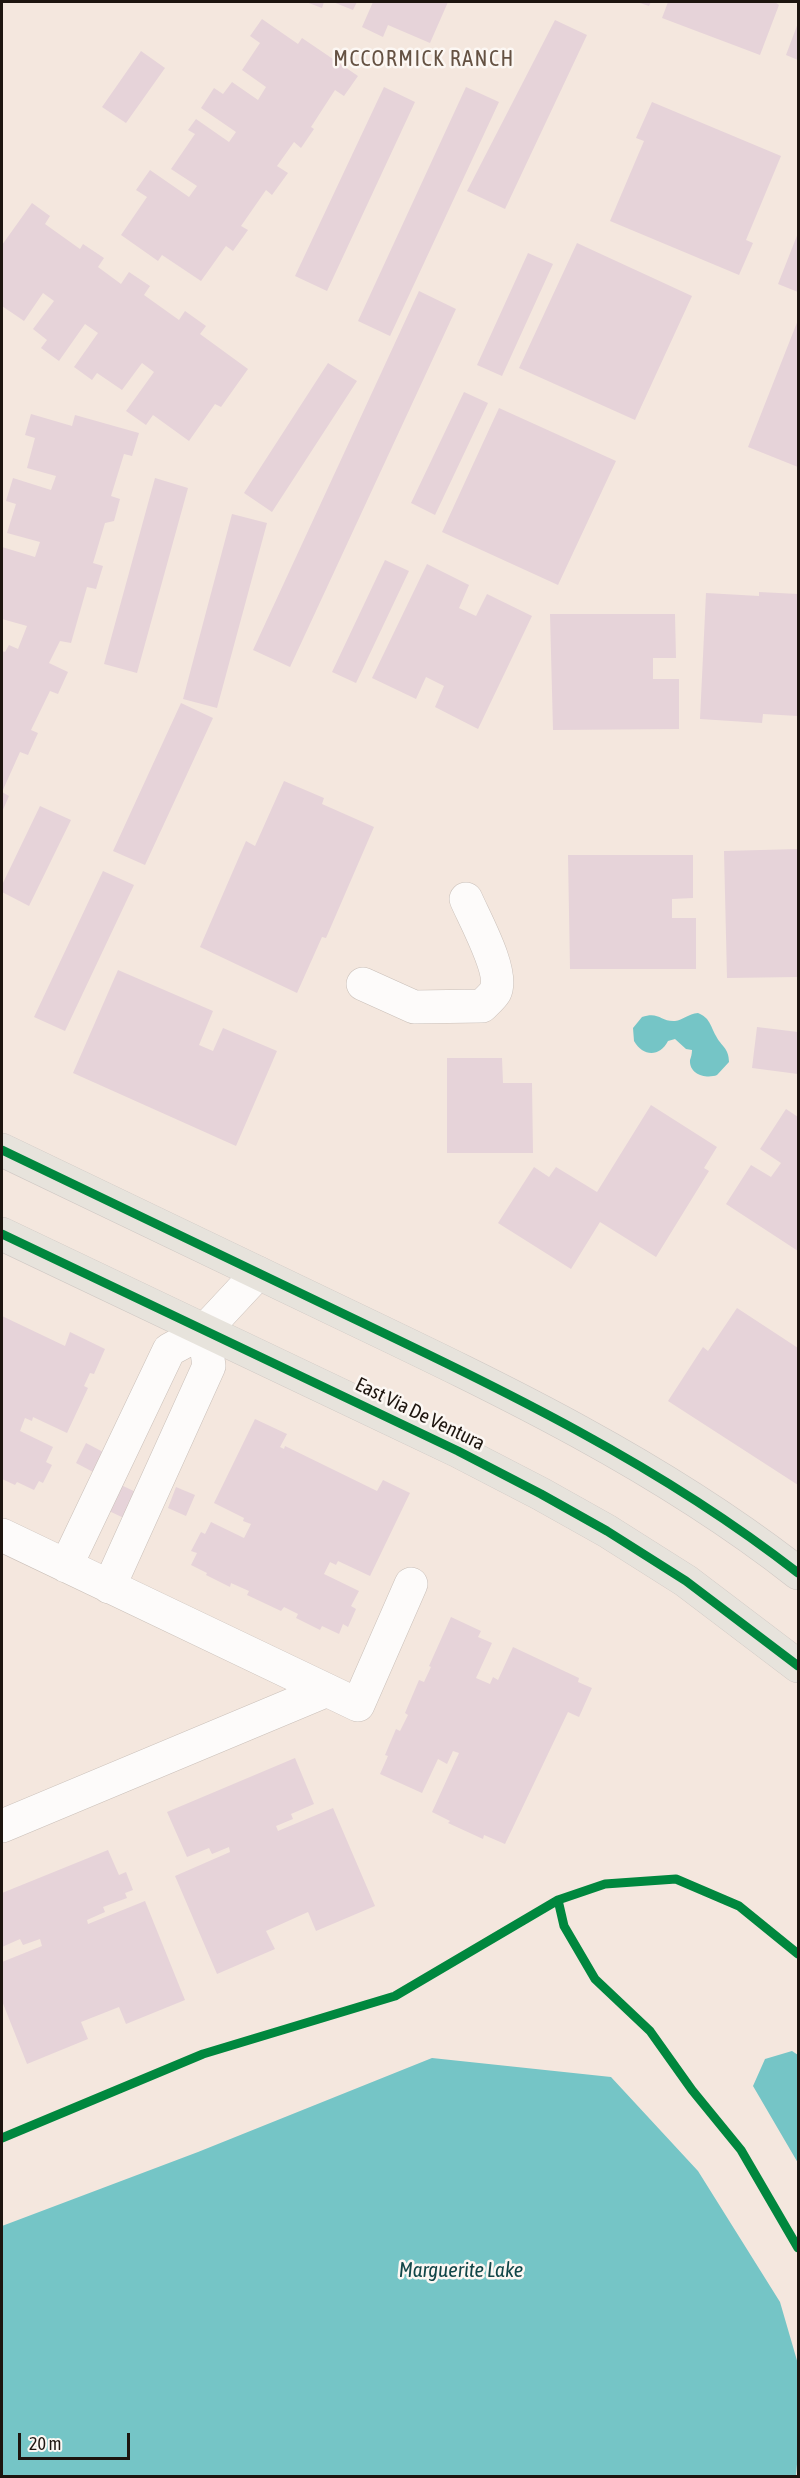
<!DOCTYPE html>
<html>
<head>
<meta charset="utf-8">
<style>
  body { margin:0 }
  #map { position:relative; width:800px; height:2478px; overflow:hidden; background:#f4e7de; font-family:"Asap Condensed",sans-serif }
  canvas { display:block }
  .frame { position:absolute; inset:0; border:3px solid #1d150f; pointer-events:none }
  .scale { position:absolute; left:18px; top:2433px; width:112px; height:27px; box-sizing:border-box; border:3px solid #1d150f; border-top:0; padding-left:8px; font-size:18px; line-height:21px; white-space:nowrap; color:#1d150f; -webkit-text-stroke:4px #fcf7f3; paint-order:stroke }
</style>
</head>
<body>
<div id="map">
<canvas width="800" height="2478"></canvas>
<div class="frame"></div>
<div class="scale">20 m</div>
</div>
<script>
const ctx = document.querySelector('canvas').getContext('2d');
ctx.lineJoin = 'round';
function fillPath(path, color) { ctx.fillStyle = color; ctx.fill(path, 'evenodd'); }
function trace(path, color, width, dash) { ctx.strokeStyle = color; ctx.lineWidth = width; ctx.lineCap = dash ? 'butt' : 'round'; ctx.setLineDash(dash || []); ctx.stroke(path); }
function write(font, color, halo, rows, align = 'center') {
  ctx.font = font + ' "Asap Condensed",sans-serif'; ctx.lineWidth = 5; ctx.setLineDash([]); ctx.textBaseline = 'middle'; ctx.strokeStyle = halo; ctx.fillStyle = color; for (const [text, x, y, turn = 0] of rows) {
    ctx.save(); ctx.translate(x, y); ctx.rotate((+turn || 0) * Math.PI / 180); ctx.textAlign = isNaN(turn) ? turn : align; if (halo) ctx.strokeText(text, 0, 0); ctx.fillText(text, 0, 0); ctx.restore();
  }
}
fillPath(new Path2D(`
  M698,1013c12,5 12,12 18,23 5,10 13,12 13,26l-12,13c-10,4 -28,0 -27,-15 1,-3 2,-6 2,-10l-6,-1 -11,-10 -7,2c-8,16 -25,16 -34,0l-1,-13 9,-11c17,-6 19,5 33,4 8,-1 13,-7 23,-8z
  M792,2051l6,4v108l-45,-77 12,-27z
  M432,2058l179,19 87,94 82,131 18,62v88l-2,24h-794v-250l196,-74z`), '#75c5c6');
fillPath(new Path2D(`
  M306,2h18l-2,6z
  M333,2h24l-4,8z
  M373,2h75l-18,41 -42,-18 -5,12 -21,-10z
  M637,2h14l-2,4z
  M668,2h107l4,3 -19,50 -98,-37z
  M262,19l36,25 4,-6 56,38 -14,20 -9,-6 -24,37 3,2 -13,19 -7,-6 -17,24 11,7 -16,22 -6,-5 -25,36 7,4 -15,21 -7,-5 -25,35 -39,-26 -4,6 -37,-26 26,-38 -11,-7 14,-20 39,27 8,-11 -26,-17 24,-35 -7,-4 8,-11 33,23 7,-10 -35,-24 13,-20 9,6 9,-12 26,18 8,-13 -24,-17 18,-27 -10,-7z
  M555,20l32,15 -82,174 -38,-18z
  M798,23v37l-12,-5z
  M141,51l24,17 -39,55 -24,-16z
  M384,87l31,15 -88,189 -32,-15z
  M466,87l33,15 -109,234 -32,-15z
  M652,102l129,54 -35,84 7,3 -14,32 -129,-54 34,-80 -8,-3z
  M32,203l18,13 -5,8 35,25 3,-5 21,14 -6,9 23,17 8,-12 21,14 -6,9 35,25 6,-9 21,15 -6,8 48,35 -27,38 -6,-3 -26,37 -36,-26 -7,10 -20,-14 28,-39 -12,-9 -20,27 -25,-17 -5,7 -18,-13 24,-34 -13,-9 -26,37 -18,-13 6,-8 -14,-11 21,-28 -11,-8 -19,28 -22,-15v-61z
  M798,233v59l-20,-8z
  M577,243l115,53 -57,124 -116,-52z
  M528,253l25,11 -51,112 -25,-11z
  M419,291l37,18 -166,358 -37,-17z
  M798,320v147l-50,-20z
  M328,363l29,18 -85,131 -28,-19z
  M464,392l24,11 -53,112 -24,-12z
  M499,408l117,53 -58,124 -116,-53z
  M31,414l41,12 3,-11 64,18 -7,23 -8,-2 -13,42 9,3 -6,22 -9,2 -12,40 10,3 -7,23 -9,-2 -16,56 -11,-2 -11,22 19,9 -10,22 -8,-3 -19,39 7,3 -10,22 -8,-3 -18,40 7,4 -7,16v-161l3,1 4,-7 9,4 9,-23 -25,-7v-72l33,10 5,-15 -33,-9 9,-29 -10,-3 7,-23 38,12 5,-14 -29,-8 8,-30 -10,-3z
  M155,478l33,10 -51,185 -33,-9z
  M232,514l35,9 -50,185 -34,-9z
  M385,560l24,11 -53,112 -24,-11z
  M427,564l42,21 -10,23 17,8 11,-22 45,22 -54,113 -43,-22 9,-21 -18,-9 -10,22 -44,-21z
  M759,592l39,2v122l-35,-2 -1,9 -62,-4 6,-126 53,3z
  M550,614h125l1,44h-23v21h26v50l-126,1z
  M181,703l32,15 -68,147 -32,-14z
  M284,781l40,17 -2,6 52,23 -48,111 -4,-1 -25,56 -97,-46 46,-106 9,5z
  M40,806l31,14 -42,86 -27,-14v-7z
  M798,849v128l-71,1 -3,-127z
  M568,855h125v43l-21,1v19h24v51h-126z
  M103,871l31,14 -69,146 -31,-14z
  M118,970l95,41 -14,34 14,6 10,-23 54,23 -41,95 -163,-73z
  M757,1027l41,5v42l-46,-6z
  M447,1058h55l1,25h29l1,70h-86z
  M651,1105l66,42 -13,21 5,3 -53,86 -56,-35 -29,47 -73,-46 36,-56 15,10 7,-10 41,25z
  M786,1109l12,8v134l-72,-47 25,-39 20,12 10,-14 -21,-14z
  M737,1308l61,40v137l-130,-84 35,-54 5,4z
  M2,1316l63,30 5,-14 35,17 -11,25 -4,-1 -6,13 4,2 -21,45 -34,-16 -1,4 -7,-3 -5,13 33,16 -7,15 6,3 -9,18 -4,-2 -5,9 -17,-8 -2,3 -13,-6z
  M255,1419l32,15 -7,13 4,2 1,-3 92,45 6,-11 27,13 -40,83 -32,-15 -2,4 -6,-3 -6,12 35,17 -8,15 5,3 -8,18 -5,-3 -4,10 -17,-8 -2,4 -24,-12 2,-4 -14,-7 -3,4 -34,-16 2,-4 -18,-8 -1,4 -24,-12 1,-2 -16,-8 6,-12 -6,-2 10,-19 4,2 6,-12 33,16 7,-14 -8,-3 1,-3 -30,-15z
  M86,1443l19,10 -10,20 -19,-10z
  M121,1485l19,9 -12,26 -19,-9z
  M176,1487l19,8 -9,21 -18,-8z
  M451,1617l30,14 -3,6 14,6 -16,35 14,6 3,-7 5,3 15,-33 66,31 -1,4 14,6 -13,29 -11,-5 -63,132 -21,-9 -1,4 -35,-16 2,-2 -18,-9 27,-59 -6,-2 -6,13 -9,-5 -16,34 -42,-19 8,-18 -3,-1 11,-26 4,2 8,-16 -3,-2 14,-33 5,2 7,-15 -2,-1z
  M295,1758l19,46 -23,10 2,5 -17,7 2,5 55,-23 42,98 -59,25 -8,-19 -42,19 9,18 -58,25 -42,-98 55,-24 -1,-5 -17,7 -3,-6 -22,9 -20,-45z
  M108,1850l11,25 7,-3 7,18 -8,3 2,5 -24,9 2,5 -18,8 1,4 57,-23 40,99 -59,24 -7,-17 -38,15 7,17 -61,25 -25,-63v-39l40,-16 -2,-7 -17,6 -3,-6 -18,8v-54z`), '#e6d3d9');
const minor = new Path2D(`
  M363,984l51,23 68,-1c4,-4 10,-9 13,-14 10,-19 -21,-74 -29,-93
  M2,1535l356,170 53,-121
  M66,1566l103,-216 35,-19 54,-58
  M109,1587l100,-221 -5,-35
  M2,1826l323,-135`);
const major = new Path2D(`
  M2,1150c114,55 229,110 344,165 157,75 314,150 452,258
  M2,1234l456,217 83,43 66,37 79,50 112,85`);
trace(minor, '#c9bfb8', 34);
trace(major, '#cec7c3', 34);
trace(minor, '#fdfbfa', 33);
trace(major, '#e7e3dc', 33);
trace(new Path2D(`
  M2,1150c114,55 229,110 344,165 157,75 314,150 452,258
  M2,1234l456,217 83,43 66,37 79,50 112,85
  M558,1900l6,26 31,53 55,52 42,59 49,60 57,98
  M2,2138l201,-84 192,-58 163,-96 47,-16 71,-5 63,27 59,48`), '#00873e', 9);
write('20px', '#1d150f', '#fcf7f3', [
  ["East Via De Ventura",420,1414,26]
]);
write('italic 21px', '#114648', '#fcf7f3', [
  ["Marguerite Lake",461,2270]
]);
ctx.letterSpacing = '1.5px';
write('22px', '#655243', '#fcf7f3', [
  ["MCCORMICK RANCH",424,59]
]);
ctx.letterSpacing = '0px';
</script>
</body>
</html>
